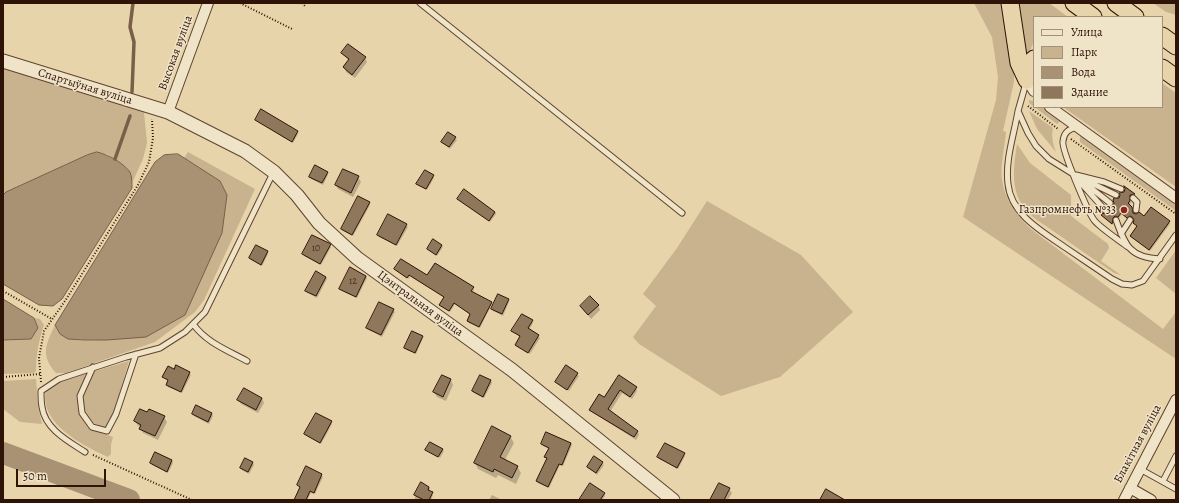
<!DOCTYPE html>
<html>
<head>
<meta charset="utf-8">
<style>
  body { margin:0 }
  #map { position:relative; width:1179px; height:503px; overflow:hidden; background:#e7d4aa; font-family:Alegreya,serif }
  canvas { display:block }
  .frame { position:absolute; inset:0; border:4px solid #301307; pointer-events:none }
  .legend { position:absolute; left:1033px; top:16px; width:130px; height:92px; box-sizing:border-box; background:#efe3c8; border:1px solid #a3907b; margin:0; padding:5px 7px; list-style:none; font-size:12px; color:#301307 }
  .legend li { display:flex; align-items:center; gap:8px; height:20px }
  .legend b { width:20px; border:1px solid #a3907b }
  .scale { position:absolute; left:16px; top:469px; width:90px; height:18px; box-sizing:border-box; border:2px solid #301307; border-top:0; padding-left:5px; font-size:12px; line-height:14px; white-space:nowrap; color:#301307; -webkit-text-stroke:3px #efe3c8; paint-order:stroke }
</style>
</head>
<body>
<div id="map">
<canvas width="1179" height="503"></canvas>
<div class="frame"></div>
<ul class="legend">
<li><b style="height:5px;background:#efe3c8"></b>Улица</li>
<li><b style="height:11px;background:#c8b38e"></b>Парк</li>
<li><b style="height:11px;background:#a99273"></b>Вода</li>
<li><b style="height:11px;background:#8f775c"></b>Здание</li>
</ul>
<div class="scale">50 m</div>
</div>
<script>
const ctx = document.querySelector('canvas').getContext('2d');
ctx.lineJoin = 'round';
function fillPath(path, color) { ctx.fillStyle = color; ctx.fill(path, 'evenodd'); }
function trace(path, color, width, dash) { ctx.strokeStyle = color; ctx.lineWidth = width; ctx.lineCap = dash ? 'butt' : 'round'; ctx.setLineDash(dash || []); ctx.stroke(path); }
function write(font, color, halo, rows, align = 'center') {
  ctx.font = font + ' Alegreya,serif'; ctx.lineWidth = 3; ctx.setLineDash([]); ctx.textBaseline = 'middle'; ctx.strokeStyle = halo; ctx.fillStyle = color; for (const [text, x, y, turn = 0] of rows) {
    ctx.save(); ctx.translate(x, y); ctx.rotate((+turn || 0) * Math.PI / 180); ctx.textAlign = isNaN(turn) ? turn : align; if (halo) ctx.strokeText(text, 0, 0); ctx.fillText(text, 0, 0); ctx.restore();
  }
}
fillPath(new Path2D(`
  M974,3h30l10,57v22l-11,49 3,1c-1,12 -6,36 -4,47 2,20 14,36 29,50l132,100 13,-17v47l-213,-142 33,-117 2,-23 -6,-40z
  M1014,3h35l19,14h-34v24l-9,22z
  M1153,3h23v12l-10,-3z
  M3,68l141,44 3,31 -4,16 -11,24 -1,-10 -12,-11 -12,-8 -20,1 -81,37 -3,3z
  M1162,83l14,10v94l-113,-80h99z
  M1029,100l5,1v6h9l18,14 -4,3 -28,-21z
  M1029,111l24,17c-2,8 0,16 3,24l-19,-23z
  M1080,135l96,69v7l-96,-69z
  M1017,144l13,19 41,32v21l37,28 1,4 -8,13 20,14 -7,-2c-19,-13 -38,-26 -58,-40 -11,-8 -25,-15 -33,-27 -13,-18 -9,-42 -6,-62z
  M188,152l67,37 -51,111 -9,12 -40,30 -89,31h-10c-16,-18 -10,-29 -1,-48 1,2 3,6 5,8 8,10 35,7 47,7l113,-159 -36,-23z
  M707,201l94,54 52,57 -73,65 -59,19 -82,-52 -6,-7 23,-31 -13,-12 34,-46z
  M1176,250v44l-20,-16z
  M34,318l6,1 4,6c-5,15 -8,29 -8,46l-2,2 -31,1v-34l28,-1 7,-11z
  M129,361l-15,51 -8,16 -13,-5 -8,-11 -2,-17 12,-24z
  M89,373l-11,22 1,17 12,17 22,8 -2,8v9l-3,3c-24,-11 -70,-34 -62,-67l16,-10z
  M36,379l2,27 4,18 -22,-2 -17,-13v-28z`), '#c8b38e');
const water = new Path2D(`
  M97,152c12,3 25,10 33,20 2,4 2,12 2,16l-70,111 -9,7 -14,-1 -36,-21v-89l3,-3 81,-37z
  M178,154l42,27 7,14 -5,38 -37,82 -39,22 -39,3h-23l-16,-1 -8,-5 -5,-9 100,-163 9,-7z
  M3,299l31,19 4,10 -7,11 -28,1z`);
fillPath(water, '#a99273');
trace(water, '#795f48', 1);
fillPath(new Path2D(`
  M342,53l23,5 2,4 -12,16 -9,-6 -2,-5 5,-6z
  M256,120l41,12 1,2 -5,9 -36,-22z
  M449,133l8,7 -7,9 -8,-7z
  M327,173l1,2 -5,10 -12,-6 -1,-2z
  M433,176l1,2 -7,12 -8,-4 -1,-2z
  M358,177l3,5 -8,15 -15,-8 -2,-4z
  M1126,188l9,8 -5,1 1,6 -2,2 4,5 1,4 35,8 1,2 -20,27 -19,-15 7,-10 -4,-7 -3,-1 -3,1 -6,-5 -3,4h-3l-3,2v5l-11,-10 7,-2 15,-20z
  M458,199l37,13 1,2 -6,8z
  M369,203l1,2 -17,31 -10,-5 -1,-2z
  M388,216l18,9 2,2 -11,19 -18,-9 -1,-2z
  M330,245l1,2 -10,18 -17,-9 -1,-2z
  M442,246l1,1 -6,9 -9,-7z
  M267,252l1,2 -6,12 -11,-6 -1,-2z
  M395,269l78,19 1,2 -2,3 19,9 1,2 -12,24 -11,-5 -1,-2 3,-6 -16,-11 -5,8 -10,-7 5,-7 -35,-22 -1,3z
  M366,276l1,2 -10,20 -15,-7 -1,-2z
  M326,277l1,2 -10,19 -9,-5 -1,-2z
  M508,300l1,2 -6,14 -10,-5 -1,-2z
  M598,305l2,5 -9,9 -10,-13z
  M393,310l2,2 -13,25 -13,-7 -1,-2z
  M532,321l1,2 -4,7 11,8 -10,16 -13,-7 -1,-2 4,-8 -7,-6z
  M422,337l1,1 -7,16 -9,-4 -2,-2z
  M566,366l13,10 -10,15 -12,-8z
  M174,370l15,3 2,2 -9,18 -14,-6 -1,-2 2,-4 -5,-4z
  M442,376l9,4 2,5 -7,16 -9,-4 -3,-5z
  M481,376l10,5 1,2 -8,15 -10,-5 -1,-2z
  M619,377l17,11 1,3 -5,8 -10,-6 -12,19 28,20 1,3 -3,5 -44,-28 -2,-2 14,-11z
  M262,398l2,5 -6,10 -17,-9 -2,-4z
  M197,406l15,8 1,2 -4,8 -15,-8 -1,-2z
  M164,417l3,5 -9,18 -15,-7 -2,-4v-2l-3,-1 -3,-5z
  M331,422l1,2 -11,20 -14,-8 -2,-2z
  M510,436l4,7 -9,17 12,6 4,7 -5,11 -18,-9 -2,3 -18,-9 -3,-6z
  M571,443l1,2 -9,21 -3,-1 -11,23 -11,-5 -1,-2 10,-22 -1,-2 3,-8 -6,-3 -1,-2z
  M427,450h15l2,1 -4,7z
  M684,454l1,2 -7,13 -19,-10 -1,-2z
  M595,458l9,7 -7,10 -9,-8z
  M246,459l7,4 1,2 -5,9 -7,-4 -1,-2z
  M172,461l1,2 -5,10 -16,-8 -1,-2z
  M321,475l2,2 -8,17 -4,-1 -4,7h-12l6,-12 -3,-3z
  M421,484l8,3 1,2 -1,3 4,3 -2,5h-17z
  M729,489l3,4 -4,7h-17z
  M604,494l1,2 -3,4h-21z
  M492,495l10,5h-13z`), '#0003');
trace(new Path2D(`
  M132,92l2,-50 -4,-15 3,-24
  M115,159l15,-43`), '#795f48', 3.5);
trace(new Path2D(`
  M3,453l126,47`), '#a99273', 22);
const building = new Path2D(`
  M348,44l18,13 -14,18 -9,-8 6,-8 -8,-6z
  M261,109l37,22 -6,11 -37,-22z
  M448,132l8,5 -7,10 -8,-5z
  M315,165l13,7 -6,11 -13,-6z
  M343,169l16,7 -8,17 -16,-8z
  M425,170l9,5 -8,14 -10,-5z
  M1124,186l11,8 -5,1v6l-2,2 4,4 1,6 3,1 3,-2 5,4 7,-9 19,14 -21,29 -19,-14 7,-10 -4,-3 1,-3 -2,-3 -2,-1 -3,2 -6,-5 -3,4 -3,-1 -2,2 -1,6 -11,-9 1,-2 3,1 3,-1 1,-3 -2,-3 6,-1 1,-3 -1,-3 1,-2h5l1,-3 -1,-2 5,-1 1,-3z
  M464,189l31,23 -6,9 -32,-22z
  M358,196l12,6 -18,33 -11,-6z
  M388,214l19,10 -11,21 -19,-10z
  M312,235l19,9 -11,20 -18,-10z
  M433,239l9,6 -6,10 -9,-6z
  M256,245l12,6 -7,14 -12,-7z
  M401,259l26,16 8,-12 39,24 -3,4 21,11 -13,25 -12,-6 3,-7 -16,-11 -5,8 -10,-6 5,-8 -35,-22 -2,3 -13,-9z
  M350,267l16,9 -10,21 -17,-8z
  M316,271l10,6 -10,19 -11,-5z
  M498,294l11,5 -7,15 -11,-5z
  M590,296l9,9 -11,10 -8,-9z
  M379,302l15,7 -13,26 -15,-7z
  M522,314l11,6 -5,8 11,7 -11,18 -13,-8 5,-9 -9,-5z
  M412,331l11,5 -8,17 -11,-5z
  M176,365l14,7 -9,20 -15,-7 2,-5 -6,-3 6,-11 6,3z
  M566,365l12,8 -11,17 -12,-8z
  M442,375l9,4 -8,18 -10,-5z
  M480,375l11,5 -8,17 -11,-6z
  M619,375l18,12 -7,10 -10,-7 -12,19 30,22 -4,6 -45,-27 10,-16 5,3z
  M244,388l18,10 -6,12 -19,-10z
  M196,405l16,8 -4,9 -16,-8z
  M140,409l7,3 2,-3 16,7 -10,20 -16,-7 2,-4 -7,-4z
  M316,413l16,8 -12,22 -16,-9z
  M492,426l19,10 -11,21 18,9 -6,12 -18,-9 -1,3 -19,-9z
  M546,432l25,11 -9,22 -3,-1 -11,23 -12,-6 11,-23 -3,-1 5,-9 -8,-4z
  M430,442l13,7 -5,8 -13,-7z
  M665,443l20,10 -8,15 -20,-11z
  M155,452l17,8 -5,12 -17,-9z
  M594,456l9,6 -7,11 -9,-6z
  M245,458l8,4 -5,10 -8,-4z
  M306,466l16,8 -8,19 -4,-2 -4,9h-12l6,-13 -3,-2z
  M421,482l8,5 -1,3 5,2 -4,8h-5l-10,-5z
  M590,483l15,10 -5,7h-21z
  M719,483l11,5 -6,12h-14z
  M826,489l19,11h-25z`);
fillPath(building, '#8f775c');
trace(building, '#301307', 1);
const service = new Path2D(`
  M420,3l262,210
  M1026,83l-8,28 10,22 8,13 13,13 24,15 37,29
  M1018,111c-4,24 -13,49 -10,73 3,31 35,48 58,64 15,10 31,21 46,31l10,5 10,1 11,-4 33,-46
  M1077,127c-8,2 -13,5 -14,14 -2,8 25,71 31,79 5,7 26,21 34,27
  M1076,175l28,7 17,7
  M1083,179l33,16
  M1080,182l25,28
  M1133,198l4,4 -1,8
  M1116,220c9,25 14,38 44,39
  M1121,234l9,-14
  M193,324c14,19 34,26 54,37
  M93,367l-13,29 2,17 10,14 15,4 9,-17 20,-60
  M85,452c-17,-11 -40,-23 -43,-45 -1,-5 -1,-11 -1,-16l18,-12 67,-22 34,-9 25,-16 20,-20 68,-139
  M1140,469l36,20
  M1163,481l13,-25`);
const minor = new Path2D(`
  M1027,80l7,11
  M1050,107l126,91
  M168,112l40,-109
  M1130,488l21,12
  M1124,500l52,-100`);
const tertiary = new Path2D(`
  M3,61l165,51 77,39 29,21 23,23 22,28 38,35 155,112 161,130`);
const trunk = new Path2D(`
  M1010,3l9,60 8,17
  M1074,3l19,14
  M1116,3l19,14
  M1162,36l14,10
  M1162,68l14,10
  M1027,80l7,-21`);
trace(service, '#5e4330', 7);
trace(minor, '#5e4330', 12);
trace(tertiary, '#5e4330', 15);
trace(trunk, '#301307', 19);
trace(new Path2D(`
  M240,3l52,26
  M302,3l3,3
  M1028,106l30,23
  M1071,139l105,75
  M3,291l49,28
  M3,377l37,-3
  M41,382l-2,-24 5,-27 21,-30 73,-116 11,-23 4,-24 -1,-19
  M93,455l99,45`), '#301307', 2, [1, 2]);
trace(service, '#efe3c8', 5);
trace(minor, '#efe3c8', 10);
trace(tertiary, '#efe3c8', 13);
trace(trunk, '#e7d4aa', 17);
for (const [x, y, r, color] of [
  [1124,210,4,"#8f2418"]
]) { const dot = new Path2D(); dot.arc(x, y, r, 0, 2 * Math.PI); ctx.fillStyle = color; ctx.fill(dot); trace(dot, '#efe3c8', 1.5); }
write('10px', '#482c1c', null, [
  ["10",316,249],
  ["12",353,282]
]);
write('12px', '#301307', '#efe3c8', [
  ["Высокая вуліца",176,53,-70],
  ["Спартыўная вуліца",85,87,17],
  ["Цэнтральная вуліца",420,304,36],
  ["Блакітная вуліца",1138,444,-62]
]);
write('12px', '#301307', '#efe3c8', [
  ["Газпромнефть №33",1116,210]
], 'right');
</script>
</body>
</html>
